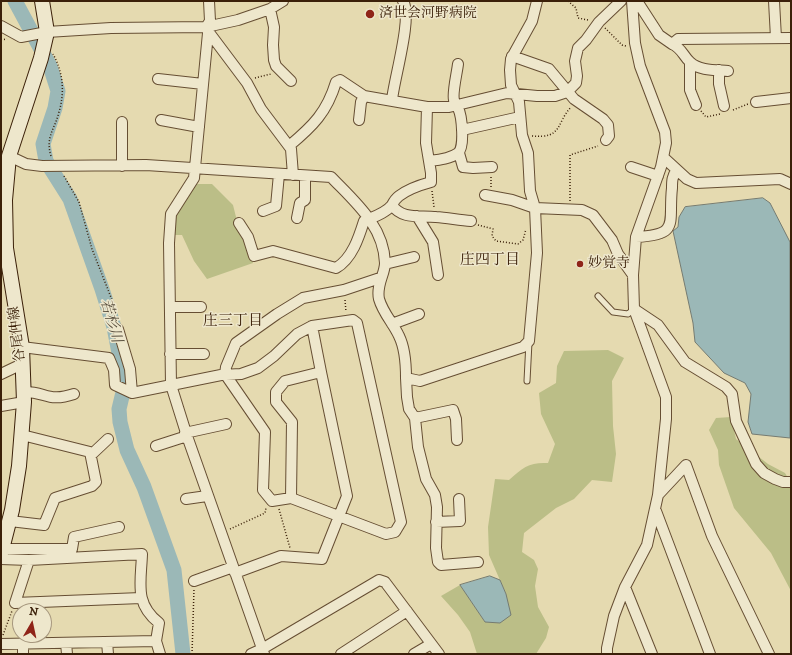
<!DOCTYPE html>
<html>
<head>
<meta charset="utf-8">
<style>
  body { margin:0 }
  #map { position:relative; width:792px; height:655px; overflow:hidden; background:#e5dab0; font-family:"IM FELL DW Pica",serif }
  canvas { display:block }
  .frame { position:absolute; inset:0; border:2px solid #3b2009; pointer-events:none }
  .north { position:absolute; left:12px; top:603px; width:40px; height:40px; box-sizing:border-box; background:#eee7cc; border:1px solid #a6977e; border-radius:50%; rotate:9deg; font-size:11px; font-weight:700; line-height:16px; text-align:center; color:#3b2009 }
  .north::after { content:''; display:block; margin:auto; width:14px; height:18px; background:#8f2418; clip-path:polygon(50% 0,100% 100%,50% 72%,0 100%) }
</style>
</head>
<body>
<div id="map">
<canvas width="792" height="655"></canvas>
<div class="frame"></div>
<div class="north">N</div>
</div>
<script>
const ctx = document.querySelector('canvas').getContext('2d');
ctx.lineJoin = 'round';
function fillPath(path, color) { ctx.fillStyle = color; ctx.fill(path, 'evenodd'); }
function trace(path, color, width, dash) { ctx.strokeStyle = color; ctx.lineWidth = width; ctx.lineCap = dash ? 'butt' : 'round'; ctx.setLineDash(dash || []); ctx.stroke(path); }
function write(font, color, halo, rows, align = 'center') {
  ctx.font = font + ' "IM FELL DW Pica","Noto Serif JP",serif'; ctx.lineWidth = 3; ctx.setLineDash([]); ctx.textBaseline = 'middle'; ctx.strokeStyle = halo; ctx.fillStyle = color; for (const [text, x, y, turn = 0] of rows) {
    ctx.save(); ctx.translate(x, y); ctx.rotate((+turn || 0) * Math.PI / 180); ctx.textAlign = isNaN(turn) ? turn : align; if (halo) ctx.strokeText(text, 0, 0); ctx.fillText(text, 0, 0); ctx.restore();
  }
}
fillPath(new Path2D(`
  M197,184h15l21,21 5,20 8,13 7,25 -46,16 -13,-18 -12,-26h-8v-19z
  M608,350l16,8 -12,23 1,45 3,28 -4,28 -20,-2 -18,19 -18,9 -32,25 -2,19 12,8 4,9 -3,17 3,21 11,20 -3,11 -10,16h-59l-7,-22 -12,-17 -17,-19 19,-11 25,37 21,-28 -17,-39 -1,-28 7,-48 14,1c14,-13 21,-18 39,-17l7,-19 -14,-30 -2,-21 17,-10 1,-17 7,-15z
  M731,417l5,22 32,25 17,9 6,10v108l-20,-38 -37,-45 -15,-43 -1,-15 -9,-20 7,-12z`), '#bbbe87');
const water = new Path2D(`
  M763,198l7,5 20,39v196l-38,-4 -4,-12 3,-28 -6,-11 -21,-10 -29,-31 -2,-19 -20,-92 5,-4 1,-10 6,-10z
  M490,576l10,4 6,14 5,21 -11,8 -15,-1 -25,-37z`);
fillPath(water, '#9bb8b7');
trace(water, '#757b71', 1);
trace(new Path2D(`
  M15,1l35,65 8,25 -3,17 -12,36 3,17 24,38 32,90 12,38 11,57 -6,25 1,13 7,28 17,37 30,83 9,84`), '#9bb8b7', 15);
const service = new Path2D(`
  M598,296l15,16 15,2 6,-5
  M527,381l2,-39`);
const minor = new Path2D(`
  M637,1l22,34 13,9 6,-5 113,-1
  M774,1l2,37
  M270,9l4,18 -1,18 1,15 2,6 15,15
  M1,26l20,11 26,-5 64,-4 95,-1 32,-7 32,-11 13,-8
  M206,27l4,-6 -1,-20
  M208,31l39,52 14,26 30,40 2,26
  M208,33l-14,145 -23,36 -2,29 2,142 16,51 77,218
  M672,44c10,4 11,12 18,18 9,9 27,8 38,9
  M512,56l37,13 25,30 29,20 5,6 1,11 -3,4
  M690,62v28l6,15
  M719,70v14l5,22
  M158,79l45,5
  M392,100c2,-21 21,-84 11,-99
  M756,102l35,-4
  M161,120l38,7
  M359,120l2,-18 3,-6
  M462,130l58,-13
  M289,146c24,-20 38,-34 47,-64l4,-2 24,16 63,11h22l58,-14 30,3h18l12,-4 9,-9 1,-7 -2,-15 3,-13 8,-8 13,-18 22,-21
  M459,153l4,14 10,1 19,-1
  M9,156l17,8 16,2 104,-1 185,12c24,25 53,49 54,86 0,11 -9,22 -6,36 4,14 14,24 20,37 6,12 7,29 7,42l14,3 103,-34 6,-6 8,-88 -2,-45 -5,-17 -2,-38 -6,-18 -3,-33 -8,-17 -1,-15 1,-11 21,-38 5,-20
  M663,157l24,22 9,4 84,-4 11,5
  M429,161c9,-1 21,-2 29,-8 7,-6 4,-37 0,-45 -1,-2 -4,-5 -4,-8 -2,-7 3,-27 4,-36
  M122,166v-44
  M631,167l27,9
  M485,195l27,5 23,8 47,2 11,5 19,25 6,14 15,21
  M392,205c10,15 28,10 44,12 12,1 23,3 35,4
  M263,211l13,-5 3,-32
  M417,216l16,26 5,33
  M297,218l3,-15 5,-3v-24
  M239,223l9,14 6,19 19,-5 63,17c16,-9 23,-31 28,-47 9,-4 22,-8 28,-16 2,-4 3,-6 7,-9 9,-7 21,-11 32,-14v-9l-5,-30 1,-36
  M636,237c45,-2 32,-14 36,-49 0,-7 0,-12 5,-18
  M385,264l29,-7
  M170,307h31
  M634,309l24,16 27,37 41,25 6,7 4,27 20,43 8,9 11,6 8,3h8
  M392,324l27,-10
  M118,329l12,40 2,24
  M22,347l87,11 5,12 1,15 17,8 89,-18 20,-1 17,-6 16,-12 23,-22 15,-8 41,-6 4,3 44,199 -6,10 -9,2 -95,-36 1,-76 -16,-20v-10l9,-11 36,-9 -9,-46
  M170,354h34
  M1,374l21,-10
  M406,378l1,19 2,12 6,9 3,29 8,32 9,16 2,12 -1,41 2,14 3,3 37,-3
  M23,392c23,-1 24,11 51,2
  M1,406l23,-4
  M415,418l38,-8 3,9 1,21
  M185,433l41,-9
  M156,446l31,-10
  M91,455l17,-16
  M658,495l28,-30 26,71 57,118
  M291,498l-19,3 -9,-11 2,-58 -40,-58 1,-7 10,-24 41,-29 26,-16 41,-8 36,-12
  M186,499l21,-3
  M656,511l54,143
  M10,521l34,4 11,-27 37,-12 4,-4 -6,-30 -68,-17
  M436,522l24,-1 -1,-22
  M1,549h71l2,-12 45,-10
  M1,559l28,1
  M235,573l46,-17 41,3 25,-63 -26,-124
  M194,581l39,-14
  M625,587l27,67
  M156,641l4,13
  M107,642l1,12
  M23,643v11
  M66,643l1,11
  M1,644l155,-3 3,-18c-25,-20 -18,-40 -17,-69l-113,6 -14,43 126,-5
  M251,654l11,-5 117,-69 6,2 54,72
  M341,654l66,-43
  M414,654l17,-10
  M607,654v-6l7,-32 11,-29 22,-42 11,-50 8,-76v-22l-32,-88 -1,-34 3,-38 25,-70 5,-24 -1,-11 -25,-66 -5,-23 -3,-42`);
const secondary = new Path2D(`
  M1,553l11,-43 7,-44 5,-64 -2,-55 -16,-99 -1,-48 4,-44 32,-98 6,-26 -5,-31`);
trace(service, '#664e33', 7);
trace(minor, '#664e33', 12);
trace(secondary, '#3b2009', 16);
trace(new Path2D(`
  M568,1l8,7 2,10 10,2
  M605,28l17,17 4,1
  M1,40l6,-1
  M255,78l16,-4
  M733,110l15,-6
  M701,111l5,6 14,-3
  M532,136c31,3 24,-13 39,-29
  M51,156c-6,-19 4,-27 8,-44 6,-20 4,-40 -6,-58
  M64,176l15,26 13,47 20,51 3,20
  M491,187v-10
  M432,191l2,16
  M570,201v-46l28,-9
  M478,225l15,4 -1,7 4,5 22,3 5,-4 3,-11
  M345,300l1,12
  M279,509l11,39
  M230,529l35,-16 1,-5
  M3,635l9,-24
  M192,654l2,-65`), '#3b2009', 1.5, [1, 2]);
trace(service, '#eee7cc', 5);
trace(minor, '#eee7cc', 10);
trace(secondary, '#eee7cc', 14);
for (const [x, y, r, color] of [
  [370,14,5,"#8f2418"],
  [580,264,4,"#8f2418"]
]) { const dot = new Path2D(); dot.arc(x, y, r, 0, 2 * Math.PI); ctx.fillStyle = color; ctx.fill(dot); trace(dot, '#eee7cc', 1.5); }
write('14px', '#3b2009', '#eee7cc', [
  ["済世会河野病院",379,14],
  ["妙覚寺",588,264]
], 'left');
write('14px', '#3b2009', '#eee7cc', [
  ["谷尾仲線",18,334,-97]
]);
write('15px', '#3b2009', '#eee7cc', [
  ["庄四丁目",490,261],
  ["庄三丁目",233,322]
]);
write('italic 15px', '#584e3d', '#eee7cc', [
  ["若杉川",110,321,74]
]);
</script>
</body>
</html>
